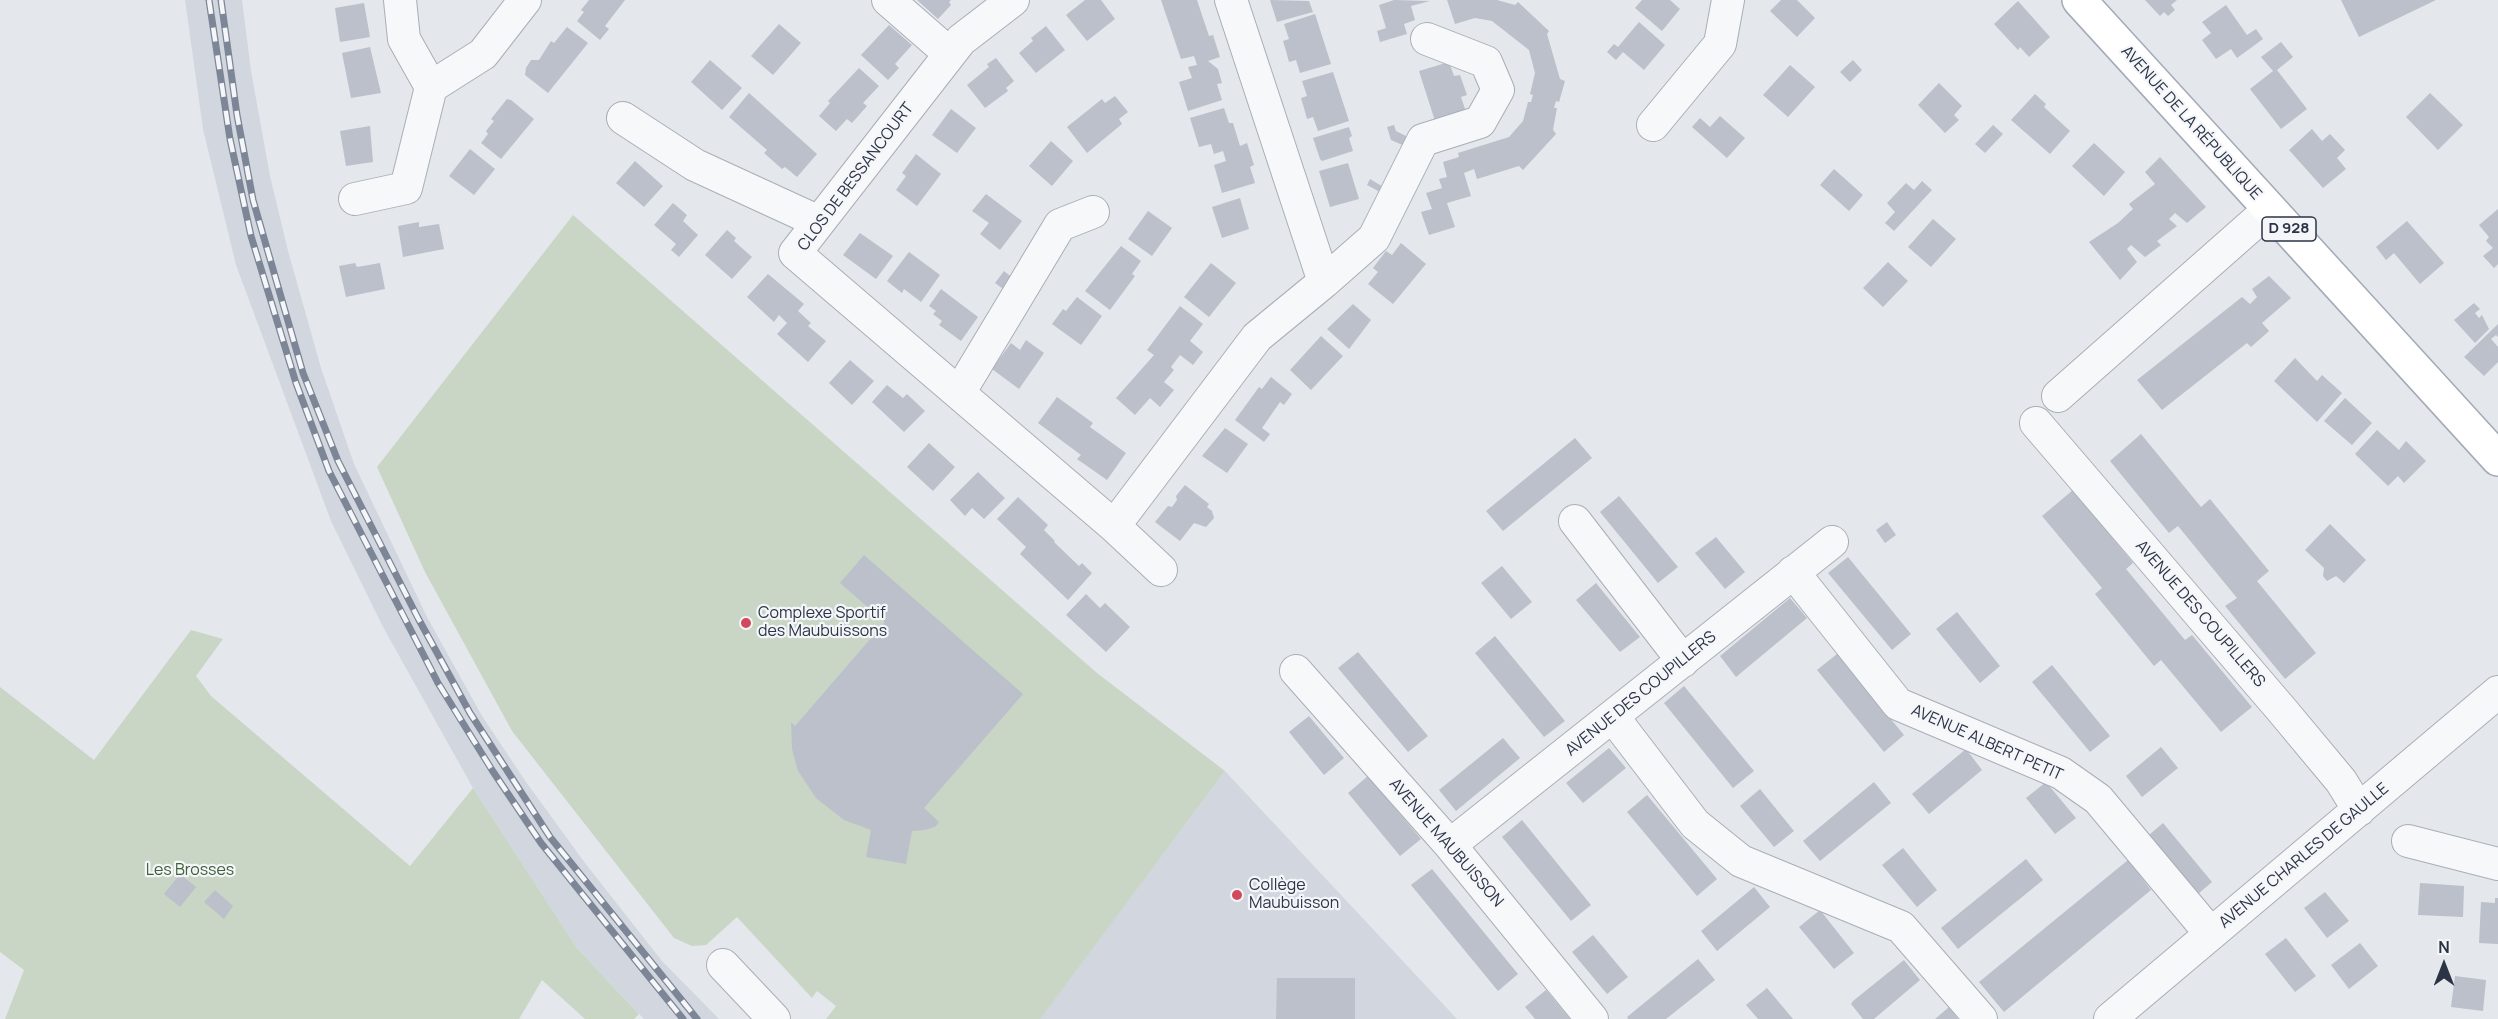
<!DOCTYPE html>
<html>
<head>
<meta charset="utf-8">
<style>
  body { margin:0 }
  #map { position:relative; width:2498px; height:1019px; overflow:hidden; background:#e4e7ec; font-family:Manrope,sans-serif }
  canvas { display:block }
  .north { position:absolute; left:2414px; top:935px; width:60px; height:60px; -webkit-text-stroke:4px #f4f6f9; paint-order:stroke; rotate:0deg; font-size:16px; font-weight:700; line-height:24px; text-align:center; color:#2b3445 }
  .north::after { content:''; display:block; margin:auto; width:21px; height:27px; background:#2b3445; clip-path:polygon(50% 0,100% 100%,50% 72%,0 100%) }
</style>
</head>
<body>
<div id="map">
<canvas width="2498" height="1019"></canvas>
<div class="north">N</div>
</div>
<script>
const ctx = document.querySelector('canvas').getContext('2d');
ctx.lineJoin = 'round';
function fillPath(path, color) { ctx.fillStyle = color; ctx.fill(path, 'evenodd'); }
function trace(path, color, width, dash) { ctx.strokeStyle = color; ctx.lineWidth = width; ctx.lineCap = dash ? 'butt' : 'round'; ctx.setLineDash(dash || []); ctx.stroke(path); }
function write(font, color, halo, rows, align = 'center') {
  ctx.font = font + ' Manrope,sans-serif'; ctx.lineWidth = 4.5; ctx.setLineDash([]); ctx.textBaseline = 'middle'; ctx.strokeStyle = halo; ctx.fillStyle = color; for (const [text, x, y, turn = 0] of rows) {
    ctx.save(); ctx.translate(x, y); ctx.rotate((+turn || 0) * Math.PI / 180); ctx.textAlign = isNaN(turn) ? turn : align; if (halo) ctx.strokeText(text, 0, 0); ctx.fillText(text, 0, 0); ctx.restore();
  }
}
fillPath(new Path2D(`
  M185,0h57l9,71 19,105 18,75 33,117 33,96 73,153 55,99 44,66 59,81 77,98 57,58h-75l-67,-71 -104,-160 -90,-161 -52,-106 -95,-256 -33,-136z
  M1225,771l232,248h-418z`), '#d2d6de');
fillPath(new Path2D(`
  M573,215l524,458 128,98 -185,248h-214l10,-13 -19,-15 -5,7 -75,-81 -31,28 -14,1 -18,-8 -162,-207 -87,-159 -48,-105z
  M191,630l32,9 -27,37 15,20 199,170 63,-78 104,160 62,66 -5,5h-49l-43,-39 -23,39h-514l19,-49 -24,-18v-265l94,73z`), '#c9d6c5');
fillPath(new Path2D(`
  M589,0h36l-20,26 4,3 -9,11 -23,-19 7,-9 -3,-2z
  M917,0h34l-2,2 2,3 -13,14z
  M1085,0h16l14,19 -28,22 -21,-26z
  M1161,0h36l12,36 4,-1 7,22 -12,4 10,8 4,14 -5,1 5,16 -34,11 -9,-29 13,-4 -4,-11 9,-2 -3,-9 -13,3z
  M1270,0l39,1 4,11 -36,10z
  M1394,0l36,1 -19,5 4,14 -11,4 3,10 -27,8 -3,-11 9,-3 -7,-23z
  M1447,0h50l18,5 3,-3 31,29 -2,3 13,45 5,2 -6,21 -3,-1 -2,7h3l-4,22 3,4 -33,36 -4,-4 -42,13 -3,-10 -10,4 7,23 -24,7 8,24 -26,8 -8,-23 11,-3 -6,-16 16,-5 -3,-9 8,-2 -4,-15 16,-5 -1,-4 51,-16 14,-16 5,-19h3l2,-7 -3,-1 5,-21 -6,-23 -37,-29 -17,-3 -20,6z
  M1642,0h28l10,9 -18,22 -27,-23z
  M1781,0h16l18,18 -18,19 -27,-26z
  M2145,0h32l-6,5 4,5 -7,6 -4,-4 -4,4z
  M2341,0h95l-77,37z
  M2018,1l32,36 -21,20 -9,-10 -2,3 -24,-26z
  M364,3l6,34 -30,5 -5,-34z
  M2226,5l21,30 9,-6 7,10 -26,19 -6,-9 -15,10 -14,-19 9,-7 -9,-11z
  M1315,14l16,50 -31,9 -4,-13 -7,2 -3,-11 -3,-10 6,-2 -5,-15z
  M1639,22l26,23 -21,25 -21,-18 -7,8 -9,-8 7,-8 4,3z
  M779,24l22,19 -28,32 -22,-19z
  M889,25l23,20 -17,19 4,4 -11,12 -27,-25z
  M1046,26l19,24 -29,23 -17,-20 14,-12 -2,-3z
  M567,27l21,16 -40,50 -23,-18 1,-7 5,-8h8l12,-19 3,2z
  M2281,42l12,15 -16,13 30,39 -26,20 -31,-40 23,-18 -12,-14z
  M370,47l11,46 -30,5 -9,-45z
  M996,58l18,23 -8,7 2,3 -23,17 -18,-23 22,-18 -2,-3z
  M710,60l32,28 -20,22 -31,-28z
  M1853,60l9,10 -12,12 -10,-10z
  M1449,62l5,14 6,-1 7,20 -6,2 5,15 -31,9 -16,-50z
  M1790,65l25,22 -27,30 -25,-22z
  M859,68l20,18 -16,17 4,3 -15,17 -5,-4 -11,12 -17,-15 11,-13 -2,-2z
  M1333,72l16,49 -31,10 -5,-14 -6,2 -3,-11 -3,-10 6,-2 -5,-15z
  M1939,83l23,23 -8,9 5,5 -14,13 -27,-28z
  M749,93l68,61 -20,23 -12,-10 -3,2 -18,-16 3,-3 -38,-33z
  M2430,93l33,32 -25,25 -32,-33z
  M2035,94l11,10 -2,3 26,24 -20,23 -39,-34z
  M1115,96l13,16 -9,7 3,5 -35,29 -20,-26 35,-28 3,4z
  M507,99l4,1 23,19 -33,40 -20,-16 7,-9 -2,-3 8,-10 -3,-2z
  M1224,108l5,15h4l7,23 7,-3 7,22 -4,2 5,16 -33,10 -8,-28 12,-4 -3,-10 -9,3 -3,-10 -12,3 -9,-29z
  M951,109l25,19 -19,25 -25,-18z
  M1720,116l25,22 -18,20 -35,-31 8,-9 10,9z
  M1394,125l2,6 14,7 -3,9 -16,-7 -4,-13z
  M1993,125l10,9 -18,19 -10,-9z
  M370,126l3,36 -27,4 -6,-35z
  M1349,127l3,9 -3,2 4,13 -31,10 -2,-2 -7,-21z
  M2312,129l10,12 8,-7 15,16 -8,8 9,11 -23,19 -34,-38z
  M1051,141l22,20 -21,25 -23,-20z
  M2094,143l31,29 -21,24 -32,-30z
  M470,149l25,20 -21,26 -25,-19z
  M916,154l25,20 -24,32 -21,-16 10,-14 -4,-3z
  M2160,157l46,50 -19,16 -12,-10 -6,6 8,7 -20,15 4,4 -16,12 -14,-12 -4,4 10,13 -17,18 -31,-38 29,-19 15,-14 -4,-5 26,-20 -10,-12z
  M635,161l28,25 -19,21 -28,-24z
  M1348,163l11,36 -29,8 -11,-36z
  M1834,169l29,26 -14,16 -29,-26z
  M1370,179l15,9 -3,5 -15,-8z
  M1922,181l10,9 -38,41 -9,-8 10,-11 -8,-9 19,-20 8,7z
  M986,194l36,27 -22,29 -20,-16 9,-11 -17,-12z
  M1240,198l9,31 -27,9 -10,-31z
  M673,203l14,12 -4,6 15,14 -19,22 -8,-7 5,-6 -22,-19z
  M2498,209v55l-4,4 -11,-12 10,-8 -7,-7 3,-4 -10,-12z
  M1148,211l24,17 -20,28 -24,-17z
  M1933,219l23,20 -25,28 -23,-20z
  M2407,221l37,42 -24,21 -26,-31 -8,7 -10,-13z
  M419,222v5l20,-3 5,25 -41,8 -5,-31z
  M727,230l9,8 -2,3 18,16 -20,22 -27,-24z
  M860,233l33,23 -17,23 -33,-24z
  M1401,243l25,21 -33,40 -25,-20 10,-12 -5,-4 13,-17 6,4z
  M1121,246l20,15 -9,13 3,2 -25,34 -25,-19z
  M909,252l31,23 -19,27 -17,-13 -2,4 -15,-12z
  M1888,262l20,19 -25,26 -20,-19z
  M355,263l2,4 23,-4 5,26 -39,8 -7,-31z
  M1211,263l25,20 -27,34 -25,-20z
  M1004,271l10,8 -8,12 -11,-8z
  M768,274l36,30 -6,7 13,12 -3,3 18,15 -18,21 -31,-28 10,-11 -8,-8 -5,7 -27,-25z
  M2269,276l22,22 -29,25 7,8 -18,16 -4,-4 -85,67 -25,-30 105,-83 8,7 7,-7 -5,-8z
  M941,289l37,28 -17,24 -22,-16 3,-4 -9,-7 3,-3 -7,-5z
  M1077,297l25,19 -21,29 -29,-21 11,-15 3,2z
  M2474,303l6,6 -5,4 4,5 3,-3 7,14 -14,14 -21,-23z
  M1353,304l18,16 -22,29 -22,-20z
  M1180,306l23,18 -13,17 13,11 -10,13 -13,-10 -9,12 3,3 -10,12 10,8 -14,17 -10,-9 -15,17 -19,-17 38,-43 -7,-5z
  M2498,324v13l-2,-2 -5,4 7,8v15l-14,14 -20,-19z
  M1321,336l22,20 -32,34 -21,-20z
  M1026,340l18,13 -25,36 -27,-20 19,-26 9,7z
  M2295,358l22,23 5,-6 20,18 -25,29 -43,-41z
  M850,360l24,21 -22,24 -23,-22z
  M1271,377l21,17 -8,11 -4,-3 -18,26 8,6 -6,8 -29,-22 24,-33 3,2z
  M887,385l16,13 4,-4 18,17 -21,21 -32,-30z
  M1057,397l36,26 -3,4 36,26 -19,27 -30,-21 4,-4 -43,-32z
  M2345,398l27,25 -20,22 -28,-24z
  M1225,428l23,16 -21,29 -25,-17z
  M2377,430l22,20 7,-9 20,20 -22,22 -6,-7 -10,10 -33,-32z
  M2141,434l60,73 9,-8 59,72 -12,10 59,72 -31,26 -60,-73 12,-8 -59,-72 -9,7 -59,-72z
  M1575,438l17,20 -89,73 -17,-20z
  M929,443l26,24 -22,24 -26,-24z
  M978,472l27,26 -21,21 -12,-11 -7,8 -15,-16z
  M1185,485l24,19 -2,3 5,4 2,7 -8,9 -12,-4 -14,18 -25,-19 13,-16 4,1 5,-7 -1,-4z
  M2073,490l60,73 -7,6 59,71 7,-5 60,72 -31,25 -60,-72 -7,6 -59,-72 7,-6 -60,-72z
  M1619,496l59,71 -20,16 -58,-71z
  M1018,497l30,28 -4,5 11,11 -1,1 25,24 3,-3 10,10 -24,27 -48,-46 6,-7 -29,-28z
  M1887,522l9,13 -11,8 -9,-13z
  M2330,524l36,36 -22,23 -8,-7 -9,5 -4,-5 1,-8 -19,-18z
  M1716,537l29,35 -20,17 -30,-36z
  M864,555l159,139 -99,114 15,14 -4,5 -11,3 -12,1 -6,33 -40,-7 5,-27 -27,-10 -28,-22 -18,-27 -6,-22 -1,-27 4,4 90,-104 -45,-39z
  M1848,557l63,77 -19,16 -64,-77z
  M1502,566l30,36 -21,17 -30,-36z
  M1596,583l44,54 -20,15 -44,-52z
  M1086,594l14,14 5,-5 25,24 -24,25 -40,-37z
  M1790,598l17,20 -71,59 -16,-21z
  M1957,612l43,54 -20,17 -44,-54z
  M1495,636l70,85 -21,16 -69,-84z
  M1358,652l70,84 -20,16 -70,-84z
  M1837,654l67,81 -20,17 -67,-82z
  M2052,665l58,71 -20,16 -58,-70z
  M1684,686l70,85 -21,17 -69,-85z
  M1309,716l35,42 -20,17 -35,-43z
  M1503,738l17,20 -64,53 -17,-21z
  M2161,747l17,21 -36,29 -16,-21z
  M1609,748l17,20 -43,35 -17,-20z
  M1966,749l16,21 -53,44 -17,-20z
  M1368,776l53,63 -21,17 -52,-63z
  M1874,782l17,21 -71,58 -17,-20z
  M2046,782l30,36 -21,16 -29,-36z
  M1760,789l34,42 -20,16 -34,-41z
  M1647,795l70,84 -20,17 -70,-84z
  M1522,820l69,85 -20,16 -69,-84z
  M2163,823l49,59 -14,12 -49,-59z
  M1903,848l34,42 -20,17 -35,-42z
  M2026,859l17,21 -85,69 -17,-21z
  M2128,860l23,30 -147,122 -25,-30z
  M1432,869l86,105 -20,17 -87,-106z
  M180,874l16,13 -16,20 -16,-13z
  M2420,883l44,3 -1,31 -45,-2z
  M1754,887l16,20 -53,44 -16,-20z
  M215,890l18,16 -9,13 -20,-17z
  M2325,892l24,29 -22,17 -23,-30z
  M2495,898h3v46l-19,-1 2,-41 14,1z
  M1820,910l34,43 -20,16 -35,-42z
  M1593,935l35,42 -21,17 -35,-42z
  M2286,938l30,38 -21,16 -30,-38z
  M2360,943l18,23 -29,23 -18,-24z
  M1698,959l17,21 -49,39h-38l-1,-2z
  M1904,960l16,20 -46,39h-11l-12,-15 2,-3z
  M2455,976l31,4 -3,31 -32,-4z
  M1277,978h78v41h-79z
  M1767,988l26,31h-35l-12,-14z
  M1546,990l24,29h-35l-10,-12z
  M1949,1007l9,12h-23z`), '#bbc0ca');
const minor = new Path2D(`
  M400,0l4,39 27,48 52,-33 42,-54
  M888,0l62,54
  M1013,0l-52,40 -166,213 319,273 143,-189 67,-55 -93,-282
  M623,118l72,47 124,57
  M1653,125l67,-81 8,-44
  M355,199l51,-11 25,-101
  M1324,282l50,-44 49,-98 57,-18 18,-32 -12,-28 -59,-23
  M959,393l101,-168 33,-13
  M2058,396l212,-187
  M2036,423l245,286 60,72 18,29
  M1575,521l108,140
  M1114,526l47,44
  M1793,572l105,132 163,69 37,26 113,135
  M1296,671l154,174 142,174
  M1613,717l82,107 46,37 160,66 80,92
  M2408,841l90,23
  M1450,845l382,-303
  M723,965l51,54
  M2110,1019l388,-327`);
const major = new Path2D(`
  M2079,0l419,459`);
trace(minor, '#a9aeb7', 34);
trace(major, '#a3abb8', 36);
trace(minor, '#f7f8fa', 32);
trace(major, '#fff', 33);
const rail = new Path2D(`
  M209,0l21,139 21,97 45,147 33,88 109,212 54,87 49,73 142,176
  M221,0l16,115 16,85 50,173 35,88 80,157 52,95 80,124 147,182`);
trace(rail, '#7d8696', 7);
trace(rail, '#f4f6f9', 4.5, [14]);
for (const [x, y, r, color] of [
  [746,623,6,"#d1495b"],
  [1237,895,6,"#d1495b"]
]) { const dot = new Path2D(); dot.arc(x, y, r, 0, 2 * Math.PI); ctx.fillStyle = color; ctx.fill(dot); trace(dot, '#f4f6f9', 2); }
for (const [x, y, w] of [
  [2289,229,54]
]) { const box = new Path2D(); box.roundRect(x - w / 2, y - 12, w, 24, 4.5); ctx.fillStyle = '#f4f6f9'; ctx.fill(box); trace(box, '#2b3445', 1.5); }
write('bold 15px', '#2b3445', null, [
  ["D 928",2289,229]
]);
write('16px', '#2b3445', '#f4f6f9', [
  ["AVENUE DE LA RÉPUBLIQUE",2191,123,48],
  ["CLOS DE BESSANCOURT",856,177,-53],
  ["AVENUE DES COUPILLERS",2200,614,49],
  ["AVENUE DES COUPILLERS",1641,694,-39],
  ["AVENUE ALBERT PETIT",1987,743,24],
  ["AVENUE MAUBUISSON",1446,843,49],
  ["AVENUE CHARLES DE GAULLE",2304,856,-40]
]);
write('16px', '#2b3445', '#f4f6f9', [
  ["Complexe Sportif",758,614],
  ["des Maubuissons",758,632],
  ["Collège",1249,886],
  ["Maubuisson",1249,904]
], 'left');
write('16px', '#3f6138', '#f4f6f9', [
  ["Les Brosses",190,871]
]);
</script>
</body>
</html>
